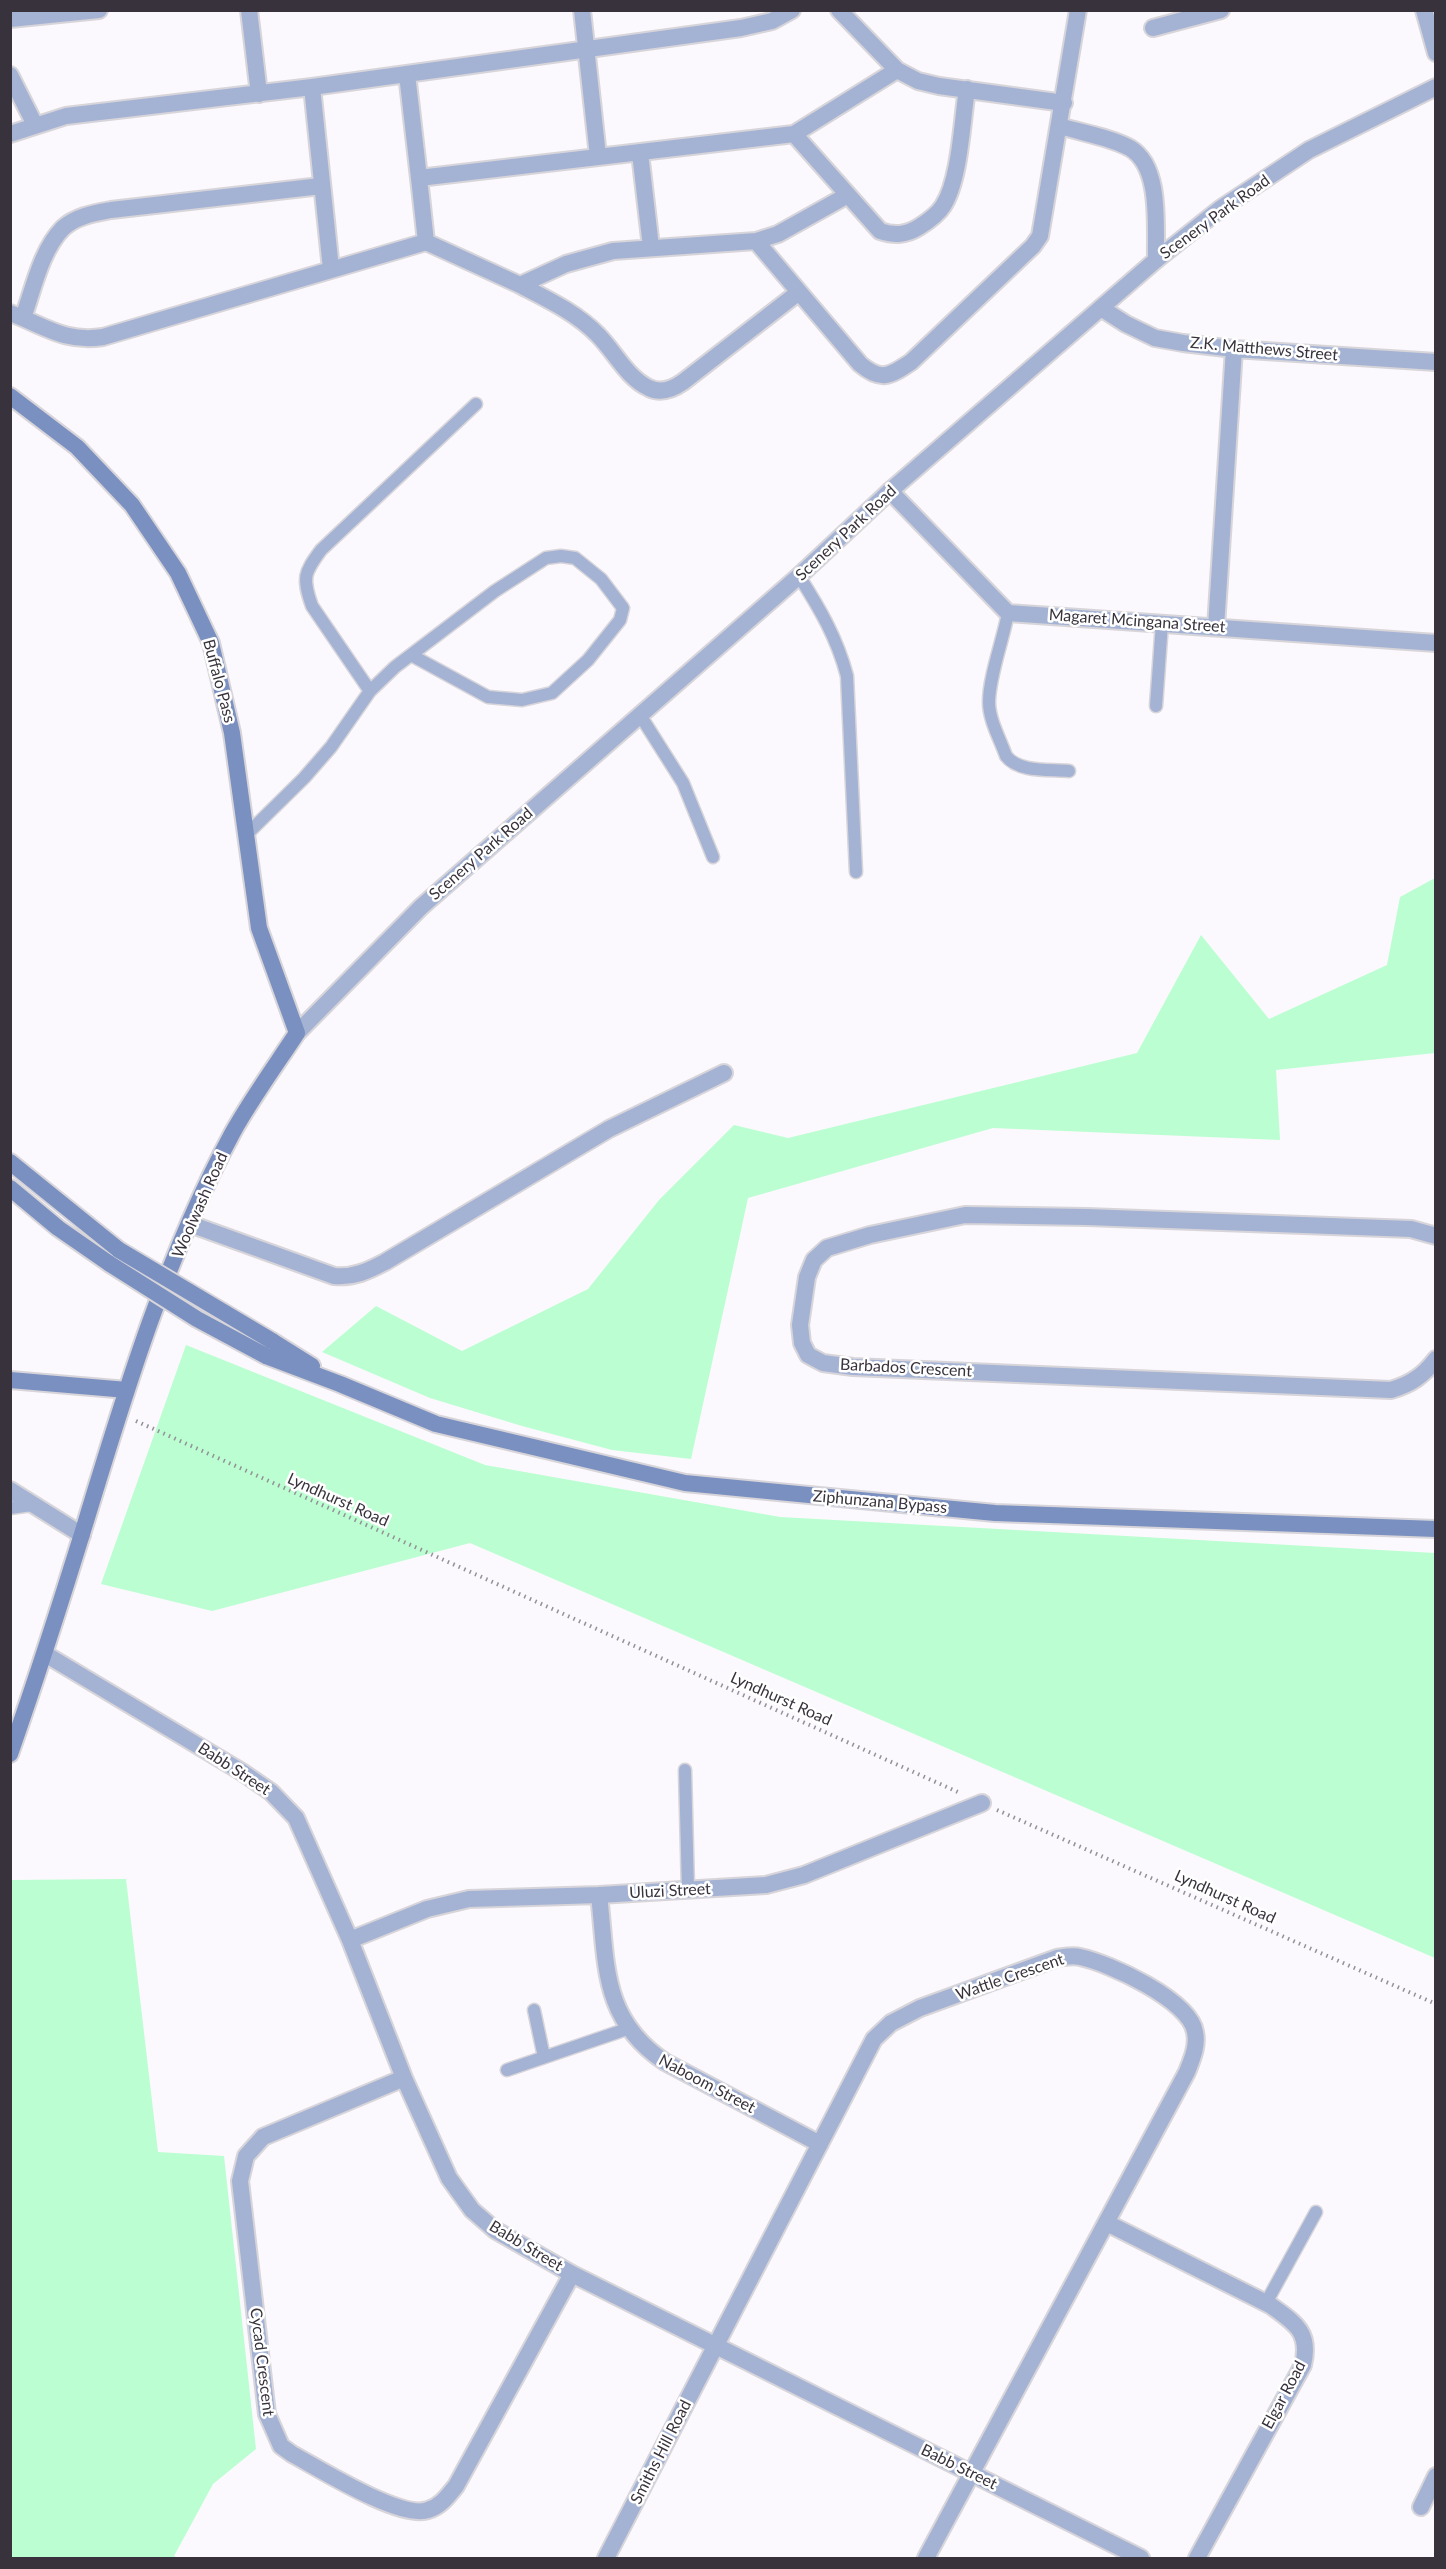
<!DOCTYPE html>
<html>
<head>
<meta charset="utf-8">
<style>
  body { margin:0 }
  #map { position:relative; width:1446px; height:2569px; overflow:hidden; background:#fbf9fd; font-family:Lato,sans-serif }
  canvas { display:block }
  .frame { position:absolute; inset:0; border:12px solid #37323b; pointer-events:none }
</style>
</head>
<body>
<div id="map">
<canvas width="1446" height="2569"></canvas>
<div class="frame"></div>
</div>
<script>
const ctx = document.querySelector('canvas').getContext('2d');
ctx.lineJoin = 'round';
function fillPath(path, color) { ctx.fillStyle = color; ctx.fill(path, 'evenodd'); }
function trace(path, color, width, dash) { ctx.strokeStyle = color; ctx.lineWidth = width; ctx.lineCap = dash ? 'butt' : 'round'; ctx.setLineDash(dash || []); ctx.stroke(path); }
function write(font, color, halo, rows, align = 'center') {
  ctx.font = font + ' Lato,sans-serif'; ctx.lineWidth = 5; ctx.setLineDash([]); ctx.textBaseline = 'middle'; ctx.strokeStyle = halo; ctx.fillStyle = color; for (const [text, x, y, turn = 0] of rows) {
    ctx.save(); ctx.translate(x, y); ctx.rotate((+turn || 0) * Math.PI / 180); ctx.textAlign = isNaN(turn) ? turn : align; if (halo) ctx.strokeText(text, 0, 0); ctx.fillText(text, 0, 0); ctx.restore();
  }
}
fillPath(new Path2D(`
  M1435,878v175l-159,17 4,70 -287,-12 -245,70 -57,261 -79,-9 -90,-24 -92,-28 -108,-46 54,-46 86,45 126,-62 71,-89 75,-75 54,13 349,-85 64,-118 68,84 118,-54 13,-68z
  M186,1345l299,120 295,52 655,36v405l-965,-415 -258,68 -111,-27z
  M126,1879l32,273 66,4 32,293 -43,35 -39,72 4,2h-167v-678z`), '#bbfed1');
const service = new Path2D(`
  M799,576c21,33 38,62 48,100l9,196
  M1008,613c-5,27 -19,64 -19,89 0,18 11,37 17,54 13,17 44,13 63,15
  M370,691l-58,-85c-10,-28 -8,-33 9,-56l155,-146
  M1156,706l6,-83
  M640,715l43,68 30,74
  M245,836l59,-58 27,-31 39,-56 25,-24 100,-76 51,-33 15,-2 14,2 26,21 22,29 -3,12 -32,40 -36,33 -30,7 -34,-3 -77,-42
  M10,1508l22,-3
  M685,1770l3,120
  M534,2010l10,47
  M507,2070l120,-41
  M1266,2303l50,-91`);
const minor = new Path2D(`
  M249,10l10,84
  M582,10l16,146
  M839,10l58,60 21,11 21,5 125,17
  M1424,10l12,43
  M10,19l89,-9
  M1153,28l68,-18
  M407,74l12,104 375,-44 103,-64
  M10,75l25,50
  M312,87l19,182
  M1060,126c22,7 50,11 70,22 32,19 25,79 26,112
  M10,134l56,-18 246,-29 429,-59 31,-7 20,-11
  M794,134l86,97c15,5 26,4 39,-4 8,-5 19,-13 24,-21 17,-26 19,-85 24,-117
  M640,153l11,94
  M419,178l7,64 94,43
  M756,241l104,123c21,18 30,12 51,-2l122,-116 7,-10 38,-226
  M799,292l-116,90c-10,7 -22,12 -34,6 -22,-10 -34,-36 -51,-53 -21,-22 -51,-36 -78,-50l46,-21 47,-13 143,-10 22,-7 68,-38
  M1101,308l25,16 29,14 28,5 51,6 202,13
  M10,313c35,13 55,30 93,24l323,-95
  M23,318c10,-28 18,-68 40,-90 13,-12 32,-15 48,-18l210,-24
  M890,491l118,122 428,30
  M1216,627l18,-278
  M190,1224l144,52c19,2 34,-5 51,-14l224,-133 115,-56
  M1436,1236l-25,-7 -324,-12 -122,-2 -95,20 -43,13 -13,12 -7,17 -7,48 2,18 6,12 15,8 30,4 538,23c20,-6 32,-14 45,-31
  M10,1490l72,45
  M45,1654l197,118 29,20 25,26 54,122 54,138 45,100 23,32 23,20 77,44 569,284
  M599,1895c8,69 2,124 66,167l155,82
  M350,1940l77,-31 42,-10 130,-4 167,-10 38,-10 178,-72
  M404,2078l-141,59 -17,19 -6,25 27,233 14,32 11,8c28,15 109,66 136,56 13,-4 20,-14 28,-24l116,-212
  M1107,2223l163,82c25,18 41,27 33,60l-106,193
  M1421,2507l15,-31
  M606,2558l268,-519 17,-16 29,-15 137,-50c7,-1 16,-3 23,-1 29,6 110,43 115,75 3,14 -3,27 -8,40l-261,486`);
const tertiary = new Path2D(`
  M297,1033l124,-126 378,-331 91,-85 266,-231 64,-51 89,-59 127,-63`);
const secondary = new Path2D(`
  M10,396l67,51 55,58 46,68 33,70 21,90 27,195 38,105c-21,32 -45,65 -64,99 -66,122 -107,257 -147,389 -24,78 -49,156 -76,233
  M10,1162l109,88
  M10,1188l48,40 52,36
  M272,1341l40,25
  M266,1356l74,28 96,40 249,59 310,30 441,16
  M10,1380l117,10`);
trace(service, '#d8d5da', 15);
trace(minor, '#d8d5da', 20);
trace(tertiary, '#d8d5da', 20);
trace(secondary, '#d8d5da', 20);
trace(new Path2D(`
  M136,1421l824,372
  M997,1810l439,194`), '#949097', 4, [1.5, 4.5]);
trace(service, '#a4b3d4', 12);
trace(minor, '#a4b3d4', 16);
trace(tertiary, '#a4b3d4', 16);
trace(secondary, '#7a90c0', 16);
const secondaryBridge = new Path2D(`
  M119,1250l153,91
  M110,1264l87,55 69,37`);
trace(secondaryBridge, '#d8d5da', 20, []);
trace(secondaryBridge, '#7a90c0', 16);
write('16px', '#37323b', '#fff', [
  ["Scenery Park Road",1215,217,-36],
  ["Z.K. Matthews Street",1264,349,5],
  ["Scenery Park Road",846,533,-43],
  ["Magaret Mcingana Street",1137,621,4],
  ["Buffalo Pass",219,681,75],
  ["Scenery Park Road",481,854,-41],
  ["Woolwash Road",200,1205,-66],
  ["Barbados Crescent",906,1368,3],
  ["Lyndhurst Road",338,1500,24],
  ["Ziphunzana Bypass",880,1502,5],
  ["Lyndhurst Road",781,1699,24],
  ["Babb Street",234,1769,33],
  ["Uluzi Street",670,1891,-3],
  ["Lyndhurst Road",1225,1897,24],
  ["Wattle Crescent",1010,1977,-19],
  ["Naboom Street",707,2084,28],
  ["Babb Street",526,2246,31],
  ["Cycad Crescent",262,2362,83],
  ["Elgar Road",1284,2395,-62],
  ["Smiths Hill Road",661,2452,-63],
  ["Babb Street",959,2467,26]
]);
</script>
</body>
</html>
